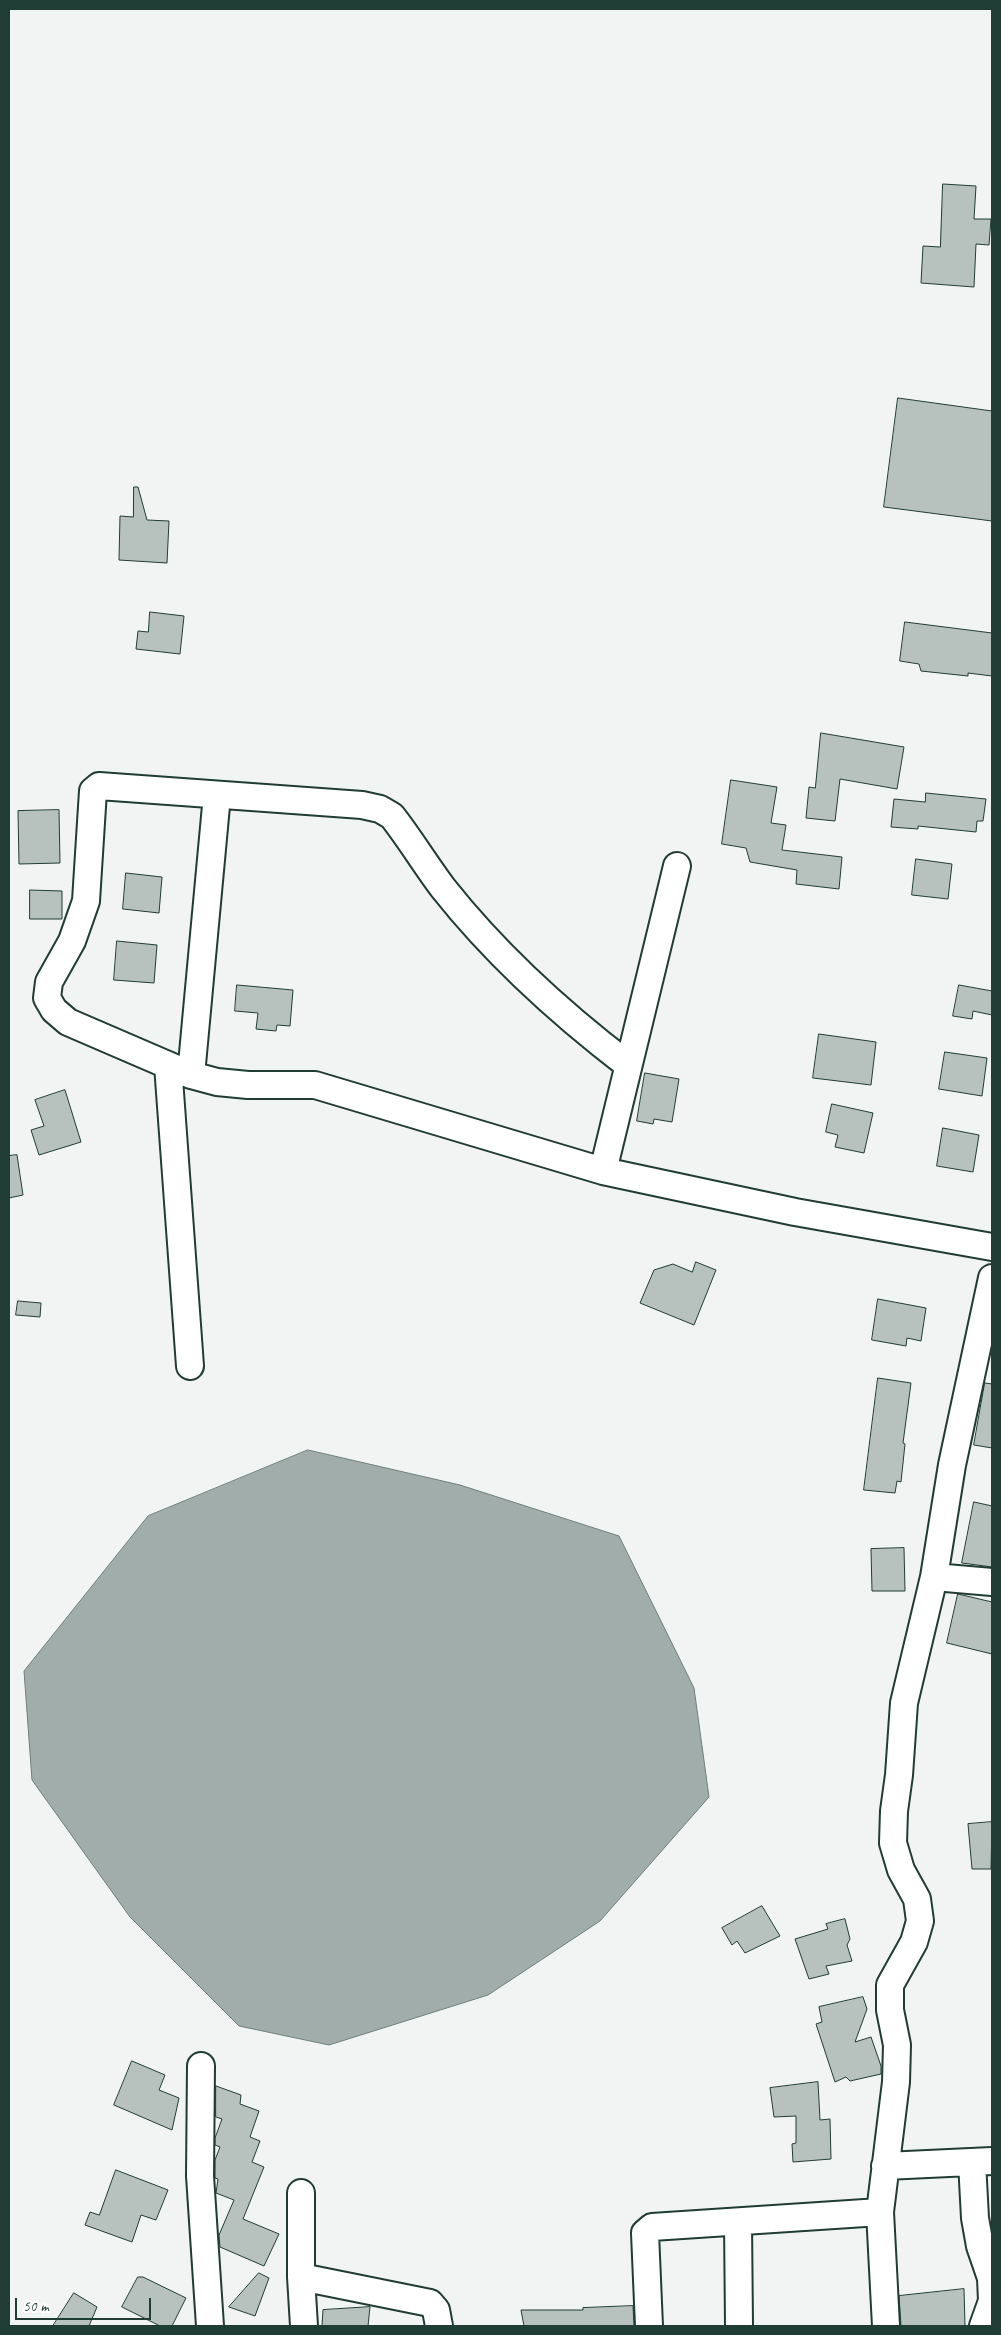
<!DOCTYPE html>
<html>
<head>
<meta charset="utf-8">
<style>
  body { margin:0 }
  #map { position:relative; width:1001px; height:2335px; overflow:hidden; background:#f2f3f3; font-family:Caveat,sans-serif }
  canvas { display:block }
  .frame { position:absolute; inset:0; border:10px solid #1f3d34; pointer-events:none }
  .scale { position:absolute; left:15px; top:2298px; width:136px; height:22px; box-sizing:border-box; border:2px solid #1f3d34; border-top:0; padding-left:6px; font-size:15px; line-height:18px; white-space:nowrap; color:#1f3d34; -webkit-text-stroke:4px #fff; paint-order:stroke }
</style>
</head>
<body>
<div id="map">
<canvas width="1001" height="2335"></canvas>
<div class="frame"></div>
<div class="scale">50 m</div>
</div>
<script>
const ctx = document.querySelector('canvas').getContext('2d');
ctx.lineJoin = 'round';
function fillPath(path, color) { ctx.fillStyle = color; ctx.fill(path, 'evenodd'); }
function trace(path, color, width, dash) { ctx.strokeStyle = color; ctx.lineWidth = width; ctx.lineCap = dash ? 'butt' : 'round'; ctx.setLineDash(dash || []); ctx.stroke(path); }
const water = new Path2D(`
  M308,1450l152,35 159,51 75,152 15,109 -109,124 -112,74 -159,50 -90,-19 -109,-109 -98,-137 -8,-109 124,-155z`);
fillPath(water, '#a1adaa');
trace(water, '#6d807b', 1);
const building = new Path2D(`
  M943,184l33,2 -2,33h17l-2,26 -13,-1 -2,43 -53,-4 2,-37 17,1z
  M898,398l94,13v110l-108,-14z
  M134,487h4l9,33 22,1 -2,42 -48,-3 1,-44 13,1z
  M150,612l34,4 -4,38 -44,-5 2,-18 10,1z
  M905,622l87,11v43l-24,-3v3l-47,-5 -2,-7 -19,-3z
  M821,733l83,14 -7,42 -57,-10 -5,42 -29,-3 3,-31 6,1z
  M731,780l46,7 -6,36 15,2 -4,25 60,7 -3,32 -43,-5 1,-14 -47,-8 -4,-14 -24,-4z
  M926,793l60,6 -3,22h-6l-1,11 -58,-6v3l-27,-2 3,-28 31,3z
  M59,810l1,53 -41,1 -1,-53z
  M916,859l36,5 -4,35 -36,-4z
  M126,873l36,4 -3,36 -36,-4z
  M30,890l32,1v28h-32z
  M117,941l40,4 -3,38 -40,-3z
  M237,985l56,5 -3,36 -13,-1 -1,6 -20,-2 2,-16 -23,-2z
  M959,985l33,6v24l-19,-4 -1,8 -19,-3z
  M819,1034l57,8 -5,43 -58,-7z
  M945,1052l42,6 -5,38 -43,-7z
  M645,1073l34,6 -7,43 -18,-3 -1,5 -16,-3z
  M65,1090l16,52 -42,13 -8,-25 13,-4 -9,-26z
  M832,1104l41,9 -9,40 -29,-6 3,-12 -12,-3z
  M943,1128l36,7 -6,37 -36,-6z
  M17,1155l6,40 -14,3v-42z
  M696,1262l20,8 -22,55 -54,-22 14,-33 19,-6 19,8z
  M878,1299l48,9 -5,33 -14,-3 -1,8 -34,-6z
  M18,1301l23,2 -1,14 -24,-2z
  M878,1378l33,5 -8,60 2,1 -4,38 -4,-1 -2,12 -31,-3z
  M985,1383l7,1v64l-18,-3z
  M974,1502l18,4v61l-30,-4z
  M904,1548l1,43h-33l-1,-42z
  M958,1594l34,8v52l-45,-11z
  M992,1822l-1,47h-19l-4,-45z
  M762,1906l18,30 -35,17 -8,-12 -5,4 -10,-17z
  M845,1919l5,20 -3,6 5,16 -26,5 3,8 -20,5 -14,-40 33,-10 -2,-5z
  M863,1997l4,12 -12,33 16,-5 10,29v8l-31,7 -4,-4 -11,5 -19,-58 6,-2 -3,-15z
  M132,2061l33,14 -6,15 20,8 -7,32 -58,-25z
  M818,2082l2,38 10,-1 1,40 -38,3 -1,-18 4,-1v-27l-22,1 -4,-29z
  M216,2086l25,9 -1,9 19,7 -9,26 10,4 -8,21 12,5 -21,52 36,15 -15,32 -44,-19 -1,-12 15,-35 -18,-7 2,-14 -3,-1v-18l5,-13 -5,-2v-7l7,-19 -6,-2z
  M116,2170l52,20 -12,30 -15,-5 -9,27 -47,-17 5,-13 9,3z
  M259,2273l10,5 -14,38 -26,-9z
  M138,2277h5l43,21 -14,28h-12l-38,-19z
  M964,2289l1,37h-64l-2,-30z
  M74,2293l23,14 -8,19h-36z
  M633,2306l1,20h-110l-3,-16h62v-2z
  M370,2307l-2,19h-46l1,-16z`);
fillPath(building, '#b7c1bd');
trace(building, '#1f3d34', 1);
const minor = new Path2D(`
  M168,1065l22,301
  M628,1065c-68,-52 -132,-110 -185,-177 -18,-24 -33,-49 -51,-72l-12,-7 -18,-4 -263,-19 -6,5 -7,110 -14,40 -23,41 -2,16 7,12 14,12 123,53 26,7 31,3h67l288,86 192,41 197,35
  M191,1075l26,-280
  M603,1171l74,-305
  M934,1577l58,5
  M201,2066l-1,110 10,150
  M972,2162l3,56 5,28 11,32 1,23 -9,25
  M885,2166l107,-5
  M301,2193v84l3,49
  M738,2222l1,104
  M301,2277l129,26 6,7 3,16
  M649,2326l-4,-93 7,-6 228,-15
  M886,2326l-6,-114 16,-130 1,-37 -7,-35v-25l24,-43 6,-21 -3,-22 -16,-29 -8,-27 1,-32 5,-36 5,-72 30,-126 18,-112 40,-187`);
trace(minor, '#1f3d34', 30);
trace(minor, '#fff', 26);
</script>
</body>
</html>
